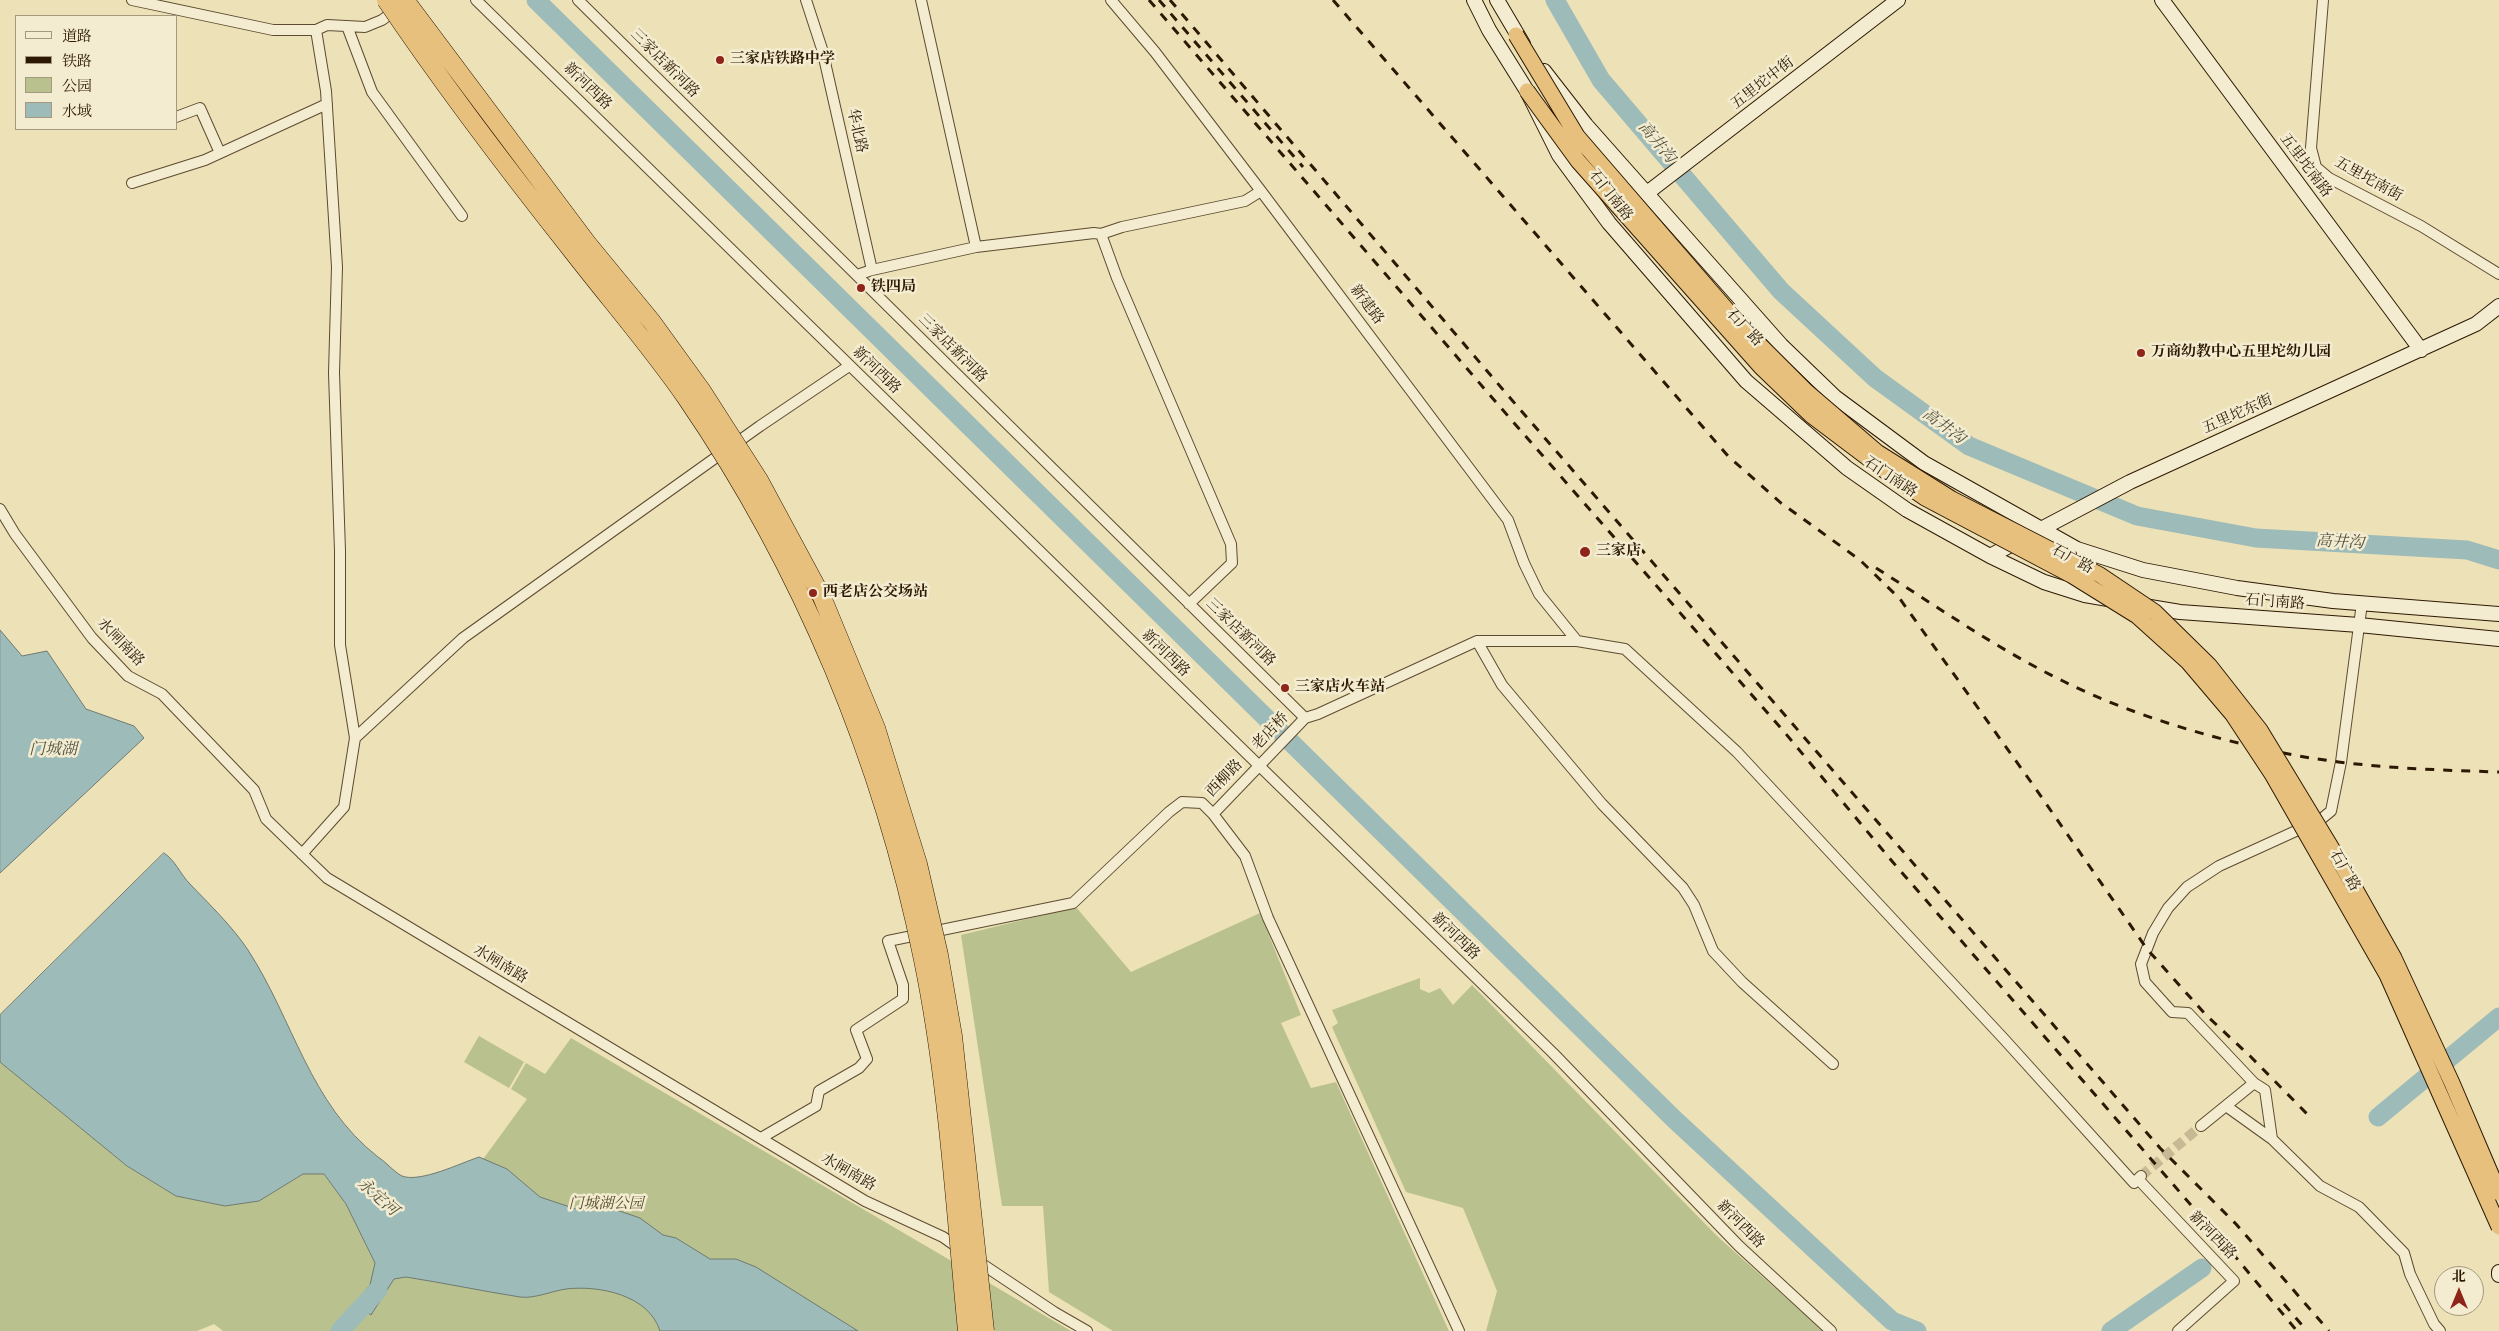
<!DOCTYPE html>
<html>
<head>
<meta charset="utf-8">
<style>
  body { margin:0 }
  #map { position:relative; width:2499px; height:1331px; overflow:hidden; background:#ede1b7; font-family:"IM FELL Double Pica","Noto Serif SC",serif }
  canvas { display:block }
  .legend { position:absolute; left:15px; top:15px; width:162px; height:115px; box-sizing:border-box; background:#f3ecd0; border:1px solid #a4987e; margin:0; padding:6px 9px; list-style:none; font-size:15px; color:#2d1903 }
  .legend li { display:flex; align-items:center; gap:10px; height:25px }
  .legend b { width:25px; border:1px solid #a4987e }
  .north { position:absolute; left:2434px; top:1266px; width:50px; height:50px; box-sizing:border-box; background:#f3ecd0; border:1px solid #a4987e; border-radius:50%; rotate:0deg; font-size:14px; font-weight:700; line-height:20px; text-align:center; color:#2d1903 }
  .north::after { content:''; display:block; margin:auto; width:18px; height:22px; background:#8f2418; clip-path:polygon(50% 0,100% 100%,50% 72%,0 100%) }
</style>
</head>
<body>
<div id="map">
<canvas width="2499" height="1331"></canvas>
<ul class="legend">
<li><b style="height:6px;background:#f3ecd0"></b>道路</li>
<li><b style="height:6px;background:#2d1903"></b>铁路</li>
<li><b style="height:14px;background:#b9c28e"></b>公园</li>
<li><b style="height:14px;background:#9dbbb8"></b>水域</li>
</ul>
<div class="north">北</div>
</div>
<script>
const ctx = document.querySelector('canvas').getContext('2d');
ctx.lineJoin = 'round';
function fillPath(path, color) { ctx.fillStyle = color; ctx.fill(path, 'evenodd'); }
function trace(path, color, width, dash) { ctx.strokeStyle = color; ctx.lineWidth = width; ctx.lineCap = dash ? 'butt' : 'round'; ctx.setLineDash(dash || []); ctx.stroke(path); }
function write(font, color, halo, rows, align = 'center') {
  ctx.font = font + ' "IM FELL Double Pica","Noto Serif SC",serif'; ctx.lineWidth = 5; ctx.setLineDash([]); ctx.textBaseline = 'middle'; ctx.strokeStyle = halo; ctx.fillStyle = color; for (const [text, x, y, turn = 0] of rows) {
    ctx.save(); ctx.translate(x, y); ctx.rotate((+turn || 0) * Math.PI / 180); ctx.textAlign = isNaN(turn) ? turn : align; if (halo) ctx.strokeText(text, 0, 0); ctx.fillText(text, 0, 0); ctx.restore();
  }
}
fillPath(new Path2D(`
  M1076,907l55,65 129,-59 41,102 -20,8 30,65 25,-6 113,249h-336l-64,-39 -6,-86h-41l-41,-271z
  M1420,978v11l9,4 11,-5 13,17 19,-20 245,251 106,95h-337l11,-40 -34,-83 -57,-16 -74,-165 6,-4 -6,-13z
  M479,1036l45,26 -15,26 -45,-26z
  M571,1038l500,293h-848l-9,-7 -17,7h-197v-269l127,104 49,30 49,10 34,-5 44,-27h21l22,30 29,59 -4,22 -13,16 49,-38 120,-164 -16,-10 15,-26 19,11z`), '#b9c28e');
const water = new Path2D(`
  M0,630l22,26 25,-5 39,58 48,17 10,12 -144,135z
  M164,853c12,8 16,21 26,31 20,21 42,42 58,66 46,71 61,153 130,207 8,5 16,15 24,19 18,7 59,-13 77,-19l28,12 33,28 39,13 26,-4 35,12 23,17 13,3 34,21h26l20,8 102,64h-198c-11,-36 -61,-46 -94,-42 -14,2 -32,10 -46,8 -38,-6 -76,-14 -114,-20l-12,2 -23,36 -16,-12 15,-18 5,-22 -29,-59 -22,-30h-21l-44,27 -34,5 -49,-10 -49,-30 -127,-104v-47z`);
fillPath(water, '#9dbbb8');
trace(water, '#707a70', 1);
trace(new Path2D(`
  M536,0l1138,1119 218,202 25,10
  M1555,0l46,80 180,211 94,87 94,68 168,70 119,22 211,12 32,10
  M2378,1117l121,-100
  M340,1331l38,-41
  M2111,1331l91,-63`), '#9dbbb8', 19);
trace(new Path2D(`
  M2141,1176l60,-50`), '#c7b993', 10, [10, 5]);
const street = new Path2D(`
  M132,0l141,30h43l11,-5 38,2 17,-7 15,-11
  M476,0l1077,1053 186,193 92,85
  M578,0l727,718
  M806,0l16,49 50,221
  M921,0l55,247
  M1111,0l44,52 106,139 247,329 16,43 15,31 38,47
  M2323,0l-12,148 5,19 13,11 92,48 78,48
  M347,26l25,66 90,124
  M316,30l10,61 11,176 -3,106 6,178v94l15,93
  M176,117l24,-9 20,45
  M132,183l73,-23 122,-56
  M1101,234l16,44 114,266 1,19 -43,41
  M857,275l15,-5 104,-23 118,-14 7,1 21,-7 123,-26 16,-10
  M0,509l15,25 77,104 36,38 34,18 92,96 12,29 61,59 538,323 78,36 17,12
  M1477,641l25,44 100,119 81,84 11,17 19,46 29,31 91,82
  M1305,718l13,-4 159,-73h100l48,8 112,103 267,287 130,144 7,-7
  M1213,814l92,-96
  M302,854l42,-47 11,-69 108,-100 297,-212 89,-60
  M2226,1106l46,33 48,47 39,21 45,46 6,21 24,50 6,7
  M2201,1126l53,-43
  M761,1138l55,-32 3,-15 40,-23 8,-9 -11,-29 47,-31v-14l-15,-44 185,-38 96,-91 13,-10 20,1 11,11 32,42 23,62 191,413
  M2272,1139l-7,-49 -11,-7 -66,-70 -16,-1 -27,-30 -4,-18 12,-31 15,-25 19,-21 32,-21 101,-46 11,-9 10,-49 21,-159
  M2138,1179l96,102 -56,50
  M976,1260l78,52 33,19`);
const secondary = new Path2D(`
  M1474,0l15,30 38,61 32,64 50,68 137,158 101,87 60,42 83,46 54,26 41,13 23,4
  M1497,0l26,44
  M2162,0l259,350
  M1544,71l42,54 195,220 54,52 89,66 153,86 66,21 94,18 96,13 166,13
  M1647,193l251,-193
  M1990,556l140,-74 346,-158 23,-18
  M2144,606l36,6 179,13 140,14
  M2499,1272v3`);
trace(street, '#5d4b30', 12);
trace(secondary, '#2d1903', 16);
trace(street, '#f3ecd0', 10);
trace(secondary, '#f3ecd0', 14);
trace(new Path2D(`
  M1149,0l352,408 285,326 105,126 333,383 73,88
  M1159,0l144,167
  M1170,0l341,399 649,749 76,76 93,107
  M1333,0l395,456 53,47 79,57 40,39 131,183 116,167 59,66 45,42 60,61
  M1876,568c62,39 121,81 187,113 71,36 169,64 248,77 62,10 125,12 188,14
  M2284,1304l23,27`), '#2d1903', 3, [9, 9]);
const primaryBridge = new Path2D(`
  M1516,35l61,101 163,189 67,67 70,60 75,47 148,76 55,37 54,53 51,65 80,132 54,96 58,125 47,110
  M1527,91l51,70 183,206 51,49 69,52 44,30 146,77 66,41 51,46 45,53 39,59 115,201 112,252`);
const highwayBridge = new Path2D(`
  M386,0c58,86 122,170 187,252 38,49 79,96 114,147 115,168 196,362 236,561 25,122 32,248 44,371
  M405,0l182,243 65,79 50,69 57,89 63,117 54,131 42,136 21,91 14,81 32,295`);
trace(primaryBridge, '#2d1903', 17, []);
trace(highwayBridge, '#2d1903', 19, []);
trace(primaryBridge, '#e6c07c', 15);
trace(highwayBridge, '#e6c07c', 18);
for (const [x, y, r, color] of [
  [720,60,5,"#8f2418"],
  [861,288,5,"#8f2418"],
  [2141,353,5,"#8f2418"],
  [1585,552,6,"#8f2418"],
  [813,593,5,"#8f2418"],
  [1285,688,5,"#8f2418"]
]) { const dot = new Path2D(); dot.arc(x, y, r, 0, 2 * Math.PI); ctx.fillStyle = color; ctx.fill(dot); trace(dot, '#f3ecd0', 2); }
write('bold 15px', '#2d1903', '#f3ecd0', [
  ["三家店铁路中学",730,60],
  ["铁四局",871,288],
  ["万商幼教中心五里坨幼儿园",2151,353],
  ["三家店",1596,552],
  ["西老店公交场站",823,593],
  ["三家店火车站",1295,688]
], 'left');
write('15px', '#2d1903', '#f3ecd0', [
  ["三家店新河路",664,64,45],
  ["五里坨中街",1763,84,-38],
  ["新河西路",587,87,44],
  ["华北路",856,131,77],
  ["五里坨南路",2305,166,53],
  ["五里坨南街",2368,180,29],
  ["石门南路",1610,196,52],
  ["新建路",1366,305,53],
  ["石广路",1744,328,47],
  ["三家店新河路",952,349,45],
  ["新河西路",876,371,44],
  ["五里坨东街",2238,415,-24],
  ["石门南路",1890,478,34],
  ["石广路",2072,560,28],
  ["石门南路",2275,603,4],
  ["三家店新河路",1240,633,44],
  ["水闸南路",120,643,46],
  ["新河西路",1165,654,44],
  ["老店桥",1271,732,-46],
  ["西柳路",1225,779,-46],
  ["石广路",2344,871,60],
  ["新河西路",1455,937,44],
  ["水闸南路",500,965,31],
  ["水闸南路",848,1173,30],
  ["新河西路",1740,1225,45],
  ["新河西路",2212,1236,46]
]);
write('italic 15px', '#574c2d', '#f3ecd0', [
  ["门城湖公园",606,1205]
]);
write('italic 16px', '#545242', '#f3ecd0', [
  ["高井沟",1656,143,50],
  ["高井沟",1943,427,36],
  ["高井沟",2340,543,3],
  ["门城湖",53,751],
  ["永定河",377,1198,41]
]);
</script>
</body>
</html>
